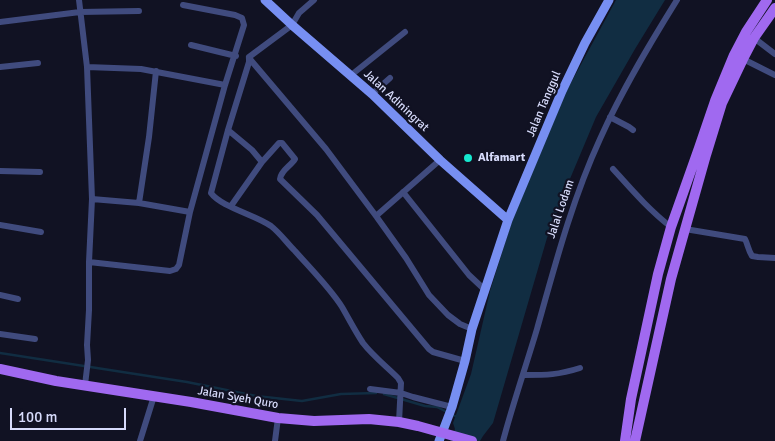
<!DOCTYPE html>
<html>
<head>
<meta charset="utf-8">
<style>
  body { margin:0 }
  #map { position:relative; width:775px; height:441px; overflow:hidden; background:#111223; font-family:Signika,sans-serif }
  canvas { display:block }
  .scale { position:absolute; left:10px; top:408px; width:116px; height:22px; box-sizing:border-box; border:2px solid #d7dbfb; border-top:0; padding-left:6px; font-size:15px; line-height:18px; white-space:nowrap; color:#d7dbfb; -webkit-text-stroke:4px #111223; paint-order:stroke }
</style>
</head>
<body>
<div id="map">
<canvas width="775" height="441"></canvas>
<div class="scale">100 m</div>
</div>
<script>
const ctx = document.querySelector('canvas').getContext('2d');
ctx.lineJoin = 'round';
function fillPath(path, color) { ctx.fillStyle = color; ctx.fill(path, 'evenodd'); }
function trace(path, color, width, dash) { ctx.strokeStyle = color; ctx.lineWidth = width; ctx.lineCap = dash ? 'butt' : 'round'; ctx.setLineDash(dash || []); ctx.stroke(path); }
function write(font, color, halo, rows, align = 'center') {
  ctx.font = font + ' Signika,sans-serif'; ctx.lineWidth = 4.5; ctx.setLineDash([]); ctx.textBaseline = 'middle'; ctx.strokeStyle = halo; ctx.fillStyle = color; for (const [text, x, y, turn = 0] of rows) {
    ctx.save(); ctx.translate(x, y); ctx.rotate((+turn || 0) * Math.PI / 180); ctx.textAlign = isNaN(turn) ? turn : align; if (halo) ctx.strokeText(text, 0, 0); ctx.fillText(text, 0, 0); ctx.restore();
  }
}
fillPath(new Path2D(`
  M616,0h49l-30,49 -39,68 -29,69 -20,52 -54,185 -10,13 -3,5h-30l5,-12 -2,-6 18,-49 19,-83 22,-70 55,-131z`), '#112d42');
trace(new Path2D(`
  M0,353l187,29 69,14 46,5 39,-7 35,-1
  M384,394l41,12 12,1 20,10`), '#112d42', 2.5);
trace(new Path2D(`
  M79,0l8,67 5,132 -3,63v48l-2,35 1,15 -3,25
  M0,22l80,-10 59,-1
  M754,38l21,16
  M191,45l45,11
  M249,57v5l-21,68 -17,63c10,14 45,22 60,33 9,7 16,17 24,25 15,17 35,37 47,56 7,12 13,24 21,36 10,13 24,24 35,35l3,5 -2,39
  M249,57l43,-32 7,-12 15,-13
  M249,58l77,91 50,67 30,42 23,37 19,20 12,9 12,5
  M743,59l32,16
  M0,67l38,-4
  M87,67l54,2 84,16
  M350,76l55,-44
  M372,94l18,-16
  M610,117l19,10 4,3
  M228,130l24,20 10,12
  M613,169c18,20 36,41 58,58
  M0,171l40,1
  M403,192l66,83 16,15
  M92,199l47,4 51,9
  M139,203l10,-66 7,-66
  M231,206l31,-44 17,-19h3l13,16c-4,7 -14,11 -15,20l37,36 112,134 4,3 32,9
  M376,216l64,-56
  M0,225l41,7
  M685,229l60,10c3,6 3,11 7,17l6,1 17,1
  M89,262l81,9 6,-2 3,-4 11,-53 35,-127 19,-60 -2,-7 -7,-3 -52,-10
  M0,295l18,4
  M0,334l35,5
  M524,375c23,0 34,0 56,-7
  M370,389l31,4 12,4 39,10
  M140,441l14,-45
  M275,441l3,-23
  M503,441c10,-38 23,-75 34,-112 18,-64 35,-129 63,-190 22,-49 49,-94 77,-139`), '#404b7e', 6);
trace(new Path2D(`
  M265,0l27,25 80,69 68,66 68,60
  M439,441l13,-34 13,-46 7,-32 36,-109 54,-129 23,-48 24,-43`), '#778ff2', 9);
trace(new Path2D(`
  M0,369l56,12 135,21 87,16 36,3 55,-2 30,3 19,4 54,15
  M625,441l6,-42 27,-125 13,-47 28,-79 16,-47 19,-46 12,-23 21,-32
  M635,441l36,-162 35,-124 16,-52 21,-44 11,-21 21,-30`), '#a069f0', 10);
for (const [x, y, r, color] of [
  [468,158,5,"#16e8cf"]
]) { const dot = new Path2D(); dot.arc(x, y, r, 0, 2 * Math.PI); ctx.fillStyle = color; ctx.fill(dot); trace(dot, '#111223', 2); }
write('12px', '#d7dbfb', '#111223', [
  ["Jalan Adiningrat",396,101,43],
  ["Jalan Tanggul",544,104,-67],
  ["Jalal Lodam",561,209,-71],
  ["Jalan Syeh Quro",238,398,10]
]);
write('bold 12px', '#d7dbfb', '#111223', [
  ["Alfamart",478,158]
], 'left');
</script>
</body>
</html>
